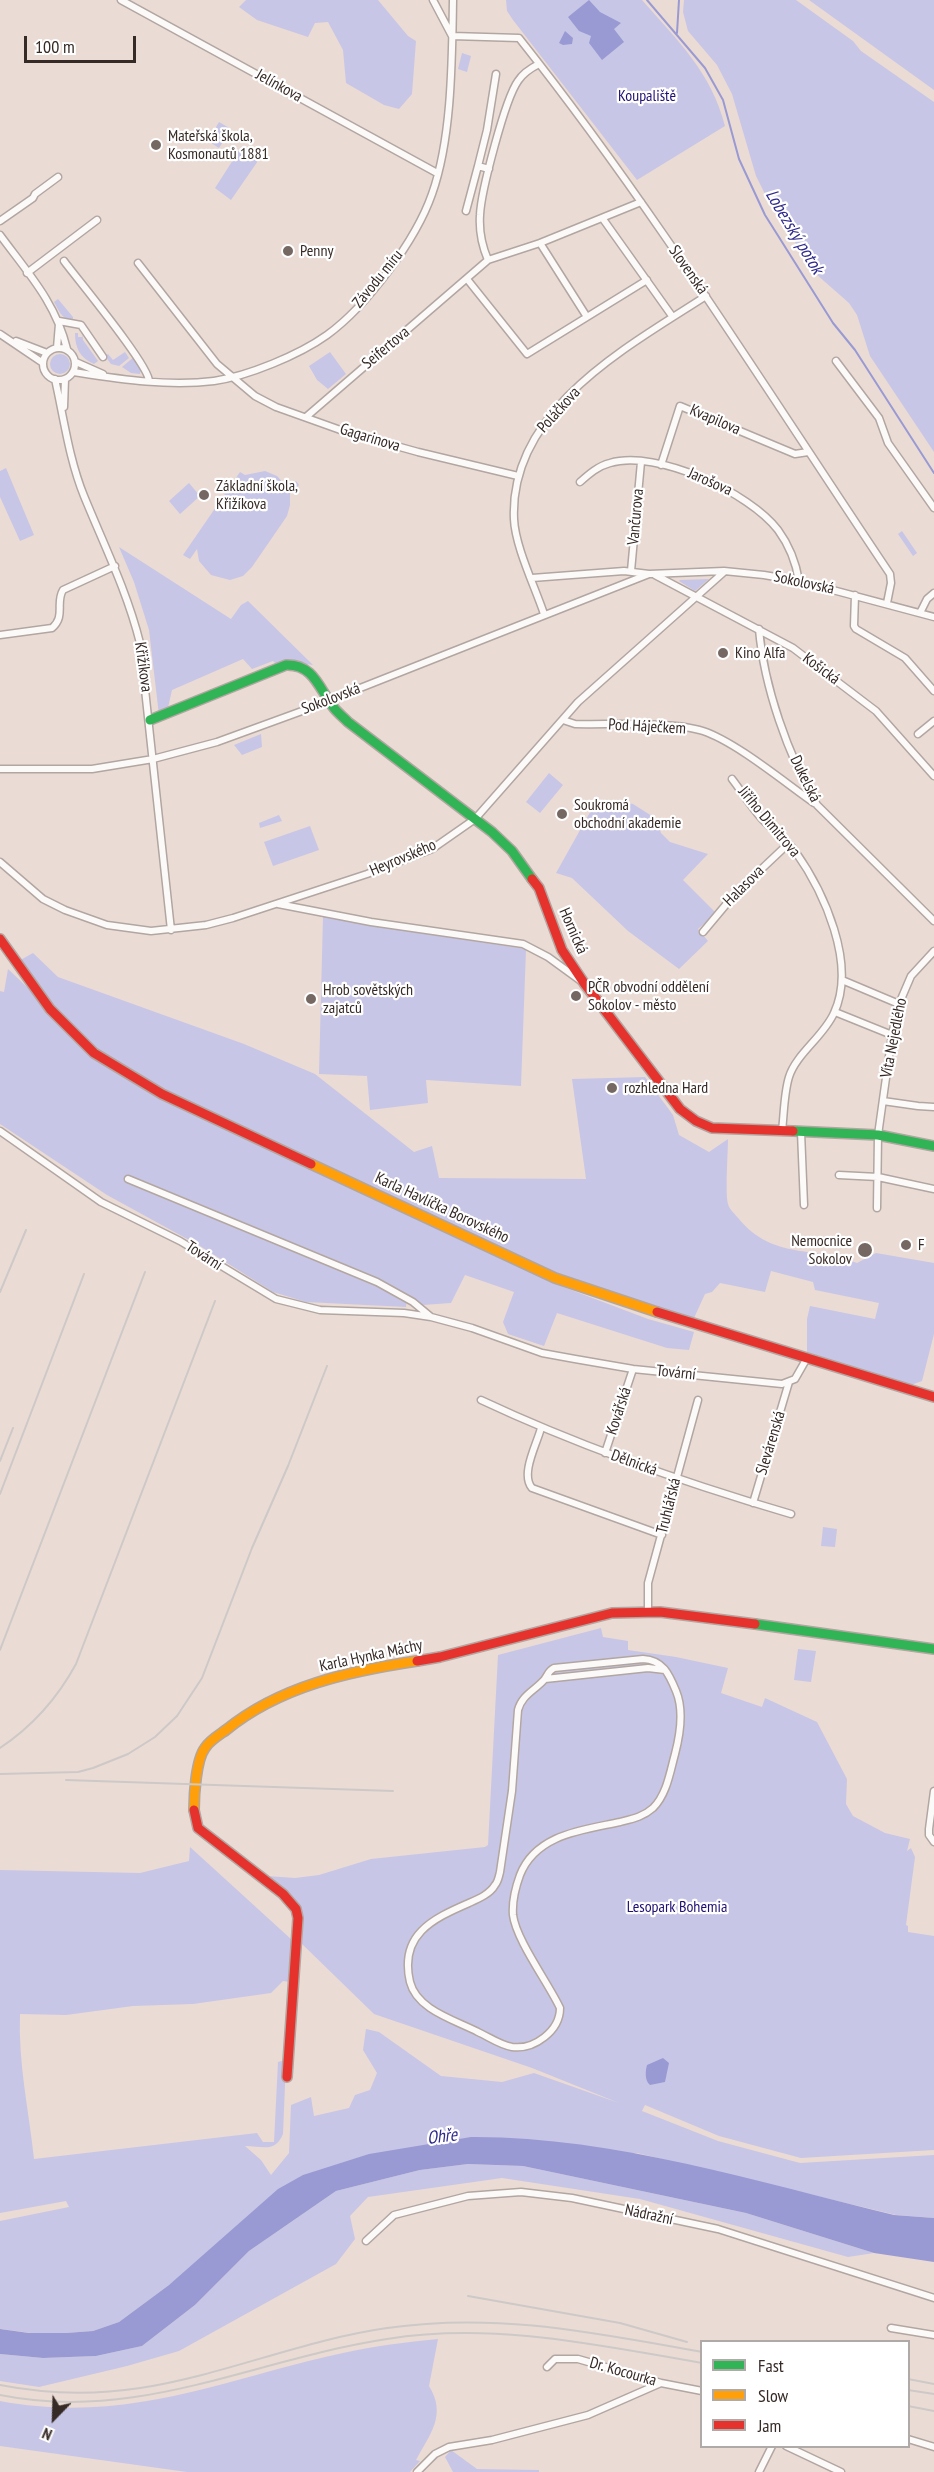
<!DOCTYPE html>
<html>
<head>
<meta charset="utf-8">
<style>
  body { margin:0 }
  #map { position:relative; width:934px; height:2472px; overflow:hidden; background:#ebdbd5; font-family:"PT Sans Narrow",sans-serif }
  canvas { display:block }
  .legend { position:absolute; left:700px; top:2340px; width:210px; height:108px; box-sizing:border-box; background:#fff; border:2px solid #afaaa8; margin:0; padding:8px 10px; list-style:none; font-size:18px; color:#362a26 }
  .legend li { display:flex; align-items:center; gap:12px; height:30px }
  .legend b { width:30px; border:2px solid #afaaa8 }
  .north { position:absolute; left:24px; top:2388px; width:60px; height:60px; -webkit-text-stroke:4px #fff; paint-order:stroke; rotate:203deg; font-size:16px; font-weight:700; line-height:24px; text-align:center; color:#362a26 }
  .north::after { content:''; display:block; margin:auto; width:21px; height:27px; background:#362a26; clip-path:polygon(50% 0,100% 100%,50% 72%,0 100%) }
  .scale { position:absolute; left:24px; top:36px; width:112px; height:27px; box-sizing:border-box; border:3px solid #362a26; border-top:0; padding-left:8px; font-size:18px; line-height:21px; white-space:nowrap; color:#362a26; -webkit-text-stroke:4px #fff; paint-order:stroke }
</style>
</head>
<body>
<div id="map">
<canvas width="934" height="2472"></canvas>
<ul class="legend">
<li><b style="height:8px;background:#30b455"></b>Fast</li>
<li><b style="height:8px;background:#ff9f0a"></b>Slow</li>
<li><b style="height:8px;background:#e5322d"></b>Jam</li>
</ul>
<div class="north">N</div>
<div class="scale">100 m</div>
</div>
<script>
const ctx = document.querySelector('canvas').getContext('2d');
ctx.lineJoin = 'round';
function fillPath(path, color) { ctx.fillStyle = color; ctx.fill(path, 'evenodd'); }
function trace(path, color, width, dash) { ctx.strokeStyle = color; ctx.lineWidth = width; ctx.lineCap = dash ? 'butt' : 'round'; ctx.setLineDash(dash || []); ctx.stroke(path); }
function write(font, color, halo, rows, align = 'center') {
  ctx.font = font + ' "PT Sans Narrow",sans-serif'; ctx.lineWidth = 4.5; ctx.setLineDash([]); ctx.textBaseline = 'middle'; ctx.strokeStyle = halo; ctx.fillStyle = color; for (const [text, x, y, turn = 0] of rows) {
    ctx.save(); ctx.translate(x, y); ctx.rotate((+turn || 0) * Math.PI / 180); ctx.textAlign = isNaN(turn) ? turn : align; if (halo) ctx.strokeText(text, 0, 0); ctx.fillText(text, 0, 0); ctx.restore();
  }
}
fillPath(new Path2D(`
  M246,0h132l30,36 8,5 -4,53 -13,15 -15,-4 -38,-22 -3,-33 -15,-28 -13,1 -7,14 -51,-17 -18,-13z
  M506,0h136c36,41 69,72 83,126l-88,54 -124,-160 -6,-9z
  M684,0h112l57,41 8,10 73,51v350l-64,-96 -13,-41 -8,-12 -33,-29 -46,-70 -14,-28 -24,-82 -15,-29 -29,-34 -5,-19z
  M809,0h125v90z
  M462,53l9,3 -4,16 -9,-3z
  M219,122l12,7 -12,19 -11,-7z
  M242,146l18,12 -29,42 -16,-12z
  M58,299l15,18v2c-12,1 -14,-9 -19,-17z
  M75,333h3v4h4v-4l1,7 15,21 -4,3c-14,-6 -19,-16 -19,-31z
  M125,352l4,6 -10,8 -8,-2 -6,-8 3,-2 5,6z
  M330,352l16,22 -18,15 -11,-9 -8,-14z
  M50 364a10 10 0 1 1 20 0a10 10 0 1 1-20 0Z
  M135,356l6,13 -1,5 -9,-1 -9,-6z
  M6,468l28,67 -14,6 -20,-44v-26z
  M265,471l12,5 11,12 8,-7 3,4 -9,8v12l-3,11 -35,51 -9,9 -13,4 -19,-5 -12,-14 -2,-12 -7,10 -7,-4 57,-83 5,3z
  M189,483l11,13 -20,18 -11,-13z
  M902,531l15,22 -4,3 -15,-22z
  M119,547l112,72 10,-14 7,-4 65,64 -13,-2 -22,3 -5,-5 -21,8 -9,-10 -71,31 -5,22 -8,3 -10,-85 -15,-48z
  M709,579l-14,12 -16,-10 1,-1z
  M261,734l1,13 -20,8 -8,-10z
  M549,773l14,12 -23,28 -14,-11z
  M614,800l19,4 22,14 6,15 9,9 38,12 -25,26 33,33 -18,16 10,12 -29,28 -51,-38 -56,-53 -16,-5 37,-66z
  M279,815l3,6 -22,7 -1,-5z
  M310,826l9,24 -46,16 -9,-24z
  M323,916l45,9 158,24 -5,137 -95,-6 2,23 -58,7 -3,-34 -48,-2z
  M33,953l25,24 186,67 71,30 99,78 18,-6 7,32 147,1 -14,-100 73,-2 28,38 6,20 30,17 19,-13c0,14 -3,54 0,65 1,5 8,11 11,15 34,41 75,27 118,44l19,-10 58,10v71l-12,47 -11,4 -104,-33v-33l3,-13 65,13 4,-16 -64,-13 -2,-8 -42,-11 -6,21 -45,-9 -8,9 -7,2 -11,24 -122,-39 -16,-1 2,7 90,34 46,13 -5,18 -22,-2 -110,-35 -13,33 -36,-12 -5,-12 11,-30 -49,-17 -14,28 -28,2 -16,-10 -1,12 -100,-5 -33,-10 -73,-46 -93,-51 -107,-71v-133l4,1 4,-23 39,37 -30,-44z
  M823,1527l14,2 -2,18 -14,-1z
  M601,1628l2,9 25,4v9l48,7 52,11 -7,25 41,14 3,-9 52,24 30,57 -1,25 7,12 32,17 25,6 -3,12 4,-3 4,9 -9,68 2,1v6l26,4v214l-133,8 -82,-22 -74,-31 -3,6 76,30 82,22 134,-8v63l-38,-3 -259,-62 -268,1 -200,131 -50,37 -26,9 -27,2h-35l-31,-4v-108l69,-14 -3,-6 -66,12v-343l140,3 49,-12 1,-14 102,93 -2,42 -7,-1 -12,12 -78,11 -60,2 -67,9 -46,-1c-2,49 9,97 14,145l223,-26 6,9h11l4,-80 8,-2 -3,74c-8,19 -20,12 -38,12l16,14 10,15 18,-22 2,-48 20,-8 3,19 35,-8 6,-13 15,-5 7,-17 -14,-23 3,-21 13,3 62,44 61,6 32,-9 85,30 -87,-35 -158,-54 -72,-70c4,-44 -4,-43 -36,-68l29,2 24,-3 52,-16 114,-12 3,-2 10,-190z
  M798,1649l18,2 -5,31 -17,-2z
  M468,2164l55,2 223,47 128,40 -26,4 -208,-58 -138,-21 -134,19 -18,19 5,23 -19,25 -157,87 -52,15 -88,21 -39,-6v-27l43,4 53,-2 46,-10 53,-41 54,-54 87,-60 84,-21z
  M438,2339l-9,47c18,29 1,48 -13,74l4,1 -10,11h-223l-187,-26v-45c128,24 223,-22 343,-48 32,-7 63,-11 95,-14z
  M451,2450l26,19 62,1v2h-86l-8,-15z`), '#c8c6e6');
fillPath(new Path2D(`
  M589,0l11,12 21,11 -7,6 10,13 -22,18 -13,-17 2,-7 -12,-5 -11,-14z
  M565,31l8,7 -1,6 -9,1 -4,-2z
  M663,2058l6,5 -4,19 -15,3c-5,-4 -5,-13 -3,-20z
  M471,2137c140,-1 287,45 423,78l40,3v44l-60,-9 -128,-40 -223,-47 -55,-2 -48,6 -84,21 -87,60 -54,54 -53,41 -46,10 -53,2 -43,-4v-25l29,4h37l27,-2 26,-9 50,-37 109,-96 25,-14 66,-21z`), '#999ad3');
trace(new Path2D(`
  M647,0l58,68 18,32 16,59 26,56 68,108 22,27 79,123
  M677,33l2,-33`), '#999ad3', 2);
const street = new Path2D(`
  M121,0l316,173
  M433,0l19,36 67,2c135,170 250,356 371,536l1,9 -4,20
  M478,166l9,-36 9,-56
  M466,211l12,-45 11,3
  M603,219l69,97
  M0,221l33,-23 2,-4 23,-17
  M0,235c28,38 56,68 67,114
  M540,243l47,74
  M488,260c-6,-14 -9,-30 -8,-45 1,-23 25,-116 38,-134 5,-8 13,-13 21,-17
  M64,261c14,19 85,104 85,120
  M138,263l79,101 38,32 21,11 70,25 72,20 100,24
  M27,273l70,-53
  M467,279l60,75 120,-74
  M59,321l22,4 22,32
  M0,334l43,29
  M16,341l31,12
  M43 364a16 16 0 1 1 32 0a16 16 0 1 1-32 0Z
  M57,348l2,-24
  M836,361l43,57 9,25 46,65
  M76,362l27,12
  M73,372c46,7 95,15 141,9 34,-5 85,-26 113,-46 40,-29 89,-95 105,-141 20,-56 20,-134 21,-194
  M55,379c9,40 14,80 29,117 20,49 43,95 56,147l31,287
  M64,407l1,-28
  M306,417l182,-157 52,-17 101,-41
  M661,465l19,-59 115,48 13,-2
  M580,482c9,-8 18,-16 30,-19 47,-14 140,30 168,67 11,15 18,33 21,51
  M631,571l10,-109
  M655,575l138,73 83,63 58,65
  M532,578l92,-7 25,3
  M855,595l-1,31 2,3 49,29 29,33
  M920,613l7,-14 7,-6
  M544,614c-9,-27 -29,-68 -30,-95 -5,-109 113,-172 192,-223
  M759,629c5,58 29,126 58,176l117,116
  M0,635l52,-7c14,-12 3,-25 11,-38l52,-24
  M563,720l12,4c34,1 97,-3 128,7 33,11 81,51 111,72
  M918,734l16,-13
  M0,769h92l61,-10 64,-17 85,-31 347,-137 75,-3 40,4 35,6 135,36
  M732,779c10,13 19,28 30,40 10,11 24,20 33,32 29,41 62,113 39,162 -10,23 -38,41 -45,64 -5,16 -5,37 -7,54
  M0,862l43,37 22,11 42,15 44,6 55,-6 27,-7 134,-44 65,-25 43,-30 103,-117 146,-130
  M278,904l93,18 152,22 25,13 33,24
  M703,932l31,-37 54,-51
  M842,980l57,24
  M835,1012l57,23
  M883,1101l35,5 16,1
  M0,1131l101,71 79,39 96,58 44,11 84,3 27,4 41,11 70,25 33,6 58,10 149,15 13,-5 12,-21
  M801,1132l3,73
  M839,1175l39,2 56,12
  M128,1179l249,103 36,20 18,15
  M877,1208l1,-73 14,-100 7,-31 12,-28 23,-25
  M481,1400c100,47 204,83 310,114
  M541,1428c-4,16 -21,46 -9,60l130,47
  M605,1453l28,-84
  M753,1503l36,-121
  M648,1612v-29l50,-183
  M643,1659c20,1 26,15 33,32 8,19 4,44 -1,63 -5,18 -8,40 -22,54 -10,9 -21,11 -33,14 -37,8 -84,12 -100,53 -4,11 -8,27 -7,40 3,25 36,69 47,93 0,23 -26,42 -48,39 -12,-2 -23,-10 -34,-15 -23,-12 -61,-22 -68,-50 -11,-47 22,-63 59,-79 9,-4 21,-9 26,-18 3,-3 4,-9 5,-13l12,-81 6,-81c4,-15 16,-19 26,-30 4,-5 4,-9 10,-12z
  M545,1679l103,-11 17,2
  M934,1791l-5,38v6l5,7
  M366,2241l28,-26 74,-19 53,-4 51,6 146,31 216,69
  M891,2328l43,7
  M547,2367l8,-8h23l83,24 41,8
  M908,2439l26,8
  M786,2446l55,26
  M417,2472l18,-18 14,-7 43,-7 96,-25 73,-32
  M759,2472l13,-26`);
const fast = new Path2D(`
  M150,720l136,-55c28,-1 33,24 48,43 4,5 9,9 14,14l144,110 20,19 20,28
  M793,1131l85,4 56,11
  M755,1624l179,25`);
const slow = new Path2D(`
  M311,1164l244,114 102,34
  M194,1810c0,-15 2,-50 11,-62 4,-7 14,-13 21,-18 54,-44 124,-59 191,-69`);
const jam = new Path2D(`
  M532,879l7,9 23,62 22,33 96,126 16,12 16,7 81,3
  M0,939l50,70 44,44 68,41 149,70
  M657,1312l277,85
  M417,1661l23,-4 172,-44 48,-1 95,12
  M194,1810l4,18 85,66 13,15 2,9 -11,159`);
trace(street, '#b2a6a1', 9);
trace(fast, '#b2a6a1', 12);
trace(slow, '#b2a6a1', 12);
trace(jam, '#b2a6a1', 12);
trace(street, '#fcfaf9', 6);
trace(fast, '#30b455', 9);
trace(slow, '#ff9f0a', 9);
trace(jam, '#e5322d', 9);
trace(new Path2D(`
  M0,1292l26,-62
  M0,1461l13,-33
  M0,1494l84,-220
  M0,1650l145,-378
  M0,1748c33,-22 57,-49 76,-84l139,-363
  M0,1774l78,-2 15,-4 35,-14 27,-17 22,-21 25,-38 50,-130 36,-82 39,-100
  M66,1780l327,11
  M468,2296l152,27 67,19
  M908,2379l26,5
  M0,2385c46,9 94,10 140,3 84,-13 163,-48 247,-60 109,-16 208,5 315,24
  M908,2390l26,4
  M0,2395c139,28 254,-36 387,-56 107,-17 210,6 315,24
  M908,2406l26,5`), '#cdc9c7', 2);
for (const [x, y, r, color] of [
  [156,145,6,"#756863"],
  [288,251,6,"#756863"],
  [204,495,6,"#756863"],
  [723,653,6,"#756863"],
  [562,814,6,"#756863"],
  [576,996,6,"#756863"],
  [311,999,6,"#756863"],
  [612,1088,6,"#756863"],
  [906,1245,6,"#756863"],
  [865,1250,8,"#756863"]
]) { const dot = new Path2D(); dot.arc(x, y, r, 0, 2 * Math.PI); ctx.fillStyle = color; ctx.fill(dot); trace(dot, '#fff', 2); }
write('16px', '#362a26', '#fff', [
  ["Jelínkova",279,86,29],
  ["Slovenská",688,270,55],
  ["Závodu míru",378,279,-51],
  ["Seifertova",386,348,-40],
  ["Poláčkova",559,410,-48],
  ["Kvapilova",715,420,23],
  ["Gagarinova",370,438,17],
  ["Jarošova",710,482,24],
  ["Vančurova",636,517,-85],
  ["Sokolovská",804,583,12],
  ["Křižíkova",143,667,82],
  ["Košická",821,669,37],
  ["Sokolovská",331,699,-21],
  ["Pod Háječkem",647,727,3],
  ["Dukelská",805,779,64],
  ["Jiřího Dimitrova",769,822,50],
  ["Heyrovského",403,858,-23],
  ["Halasova",744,886,-45],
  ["Hornická",573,931,66],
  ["Víta Nejedlého",894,1038,-79],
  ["Karla Havlíčka Borovského",442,1208,25],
  ["Tovární",204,1256,33],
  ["Tovární",676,1373,6],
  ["Kovářská",619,1411,-72],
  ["Slevárenská",771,1443,-73],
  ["Dělnická",634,1463,20],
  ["Truhlářská",669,1506,-76],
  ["Karla Hynka Máchy",371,1656,-12],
  ["Nádražní",649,2215,12],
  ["Dr. Kocourka",623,2372,16]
]);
write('16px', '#211074', '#fff', [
  ["Koupaliště",647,96],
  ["Lesopark Bohemia",677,1907]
]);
write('16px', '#362a26', '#fff', [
  ["Mateřská škola,",168,136],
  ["Kosmonautů 1881",168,154],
  ["Penny",300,251],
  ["Základní škola,",216,486],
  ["Křižíkova",216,504],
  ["Kino Alfa",735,653],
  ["Soukromá",574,805],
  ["obchodní akademie",574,823],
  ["PČR obvodní oddělení",588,987],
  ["Sokolov - město",588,1005],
  ["Hrob sovětských",323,990],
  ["zajatců",323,1008],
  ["rozhledna Hard",624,1088],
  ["Nemocnice",852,1241,"right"],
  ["Sokolov",852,1259,"right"],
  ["F",918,1245]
], 'left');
write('italic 18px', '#302b8d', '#fff', [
  ["Lobezský potok",794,232,59],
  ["Ohře",442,2137,-7]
]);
</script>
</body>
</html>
